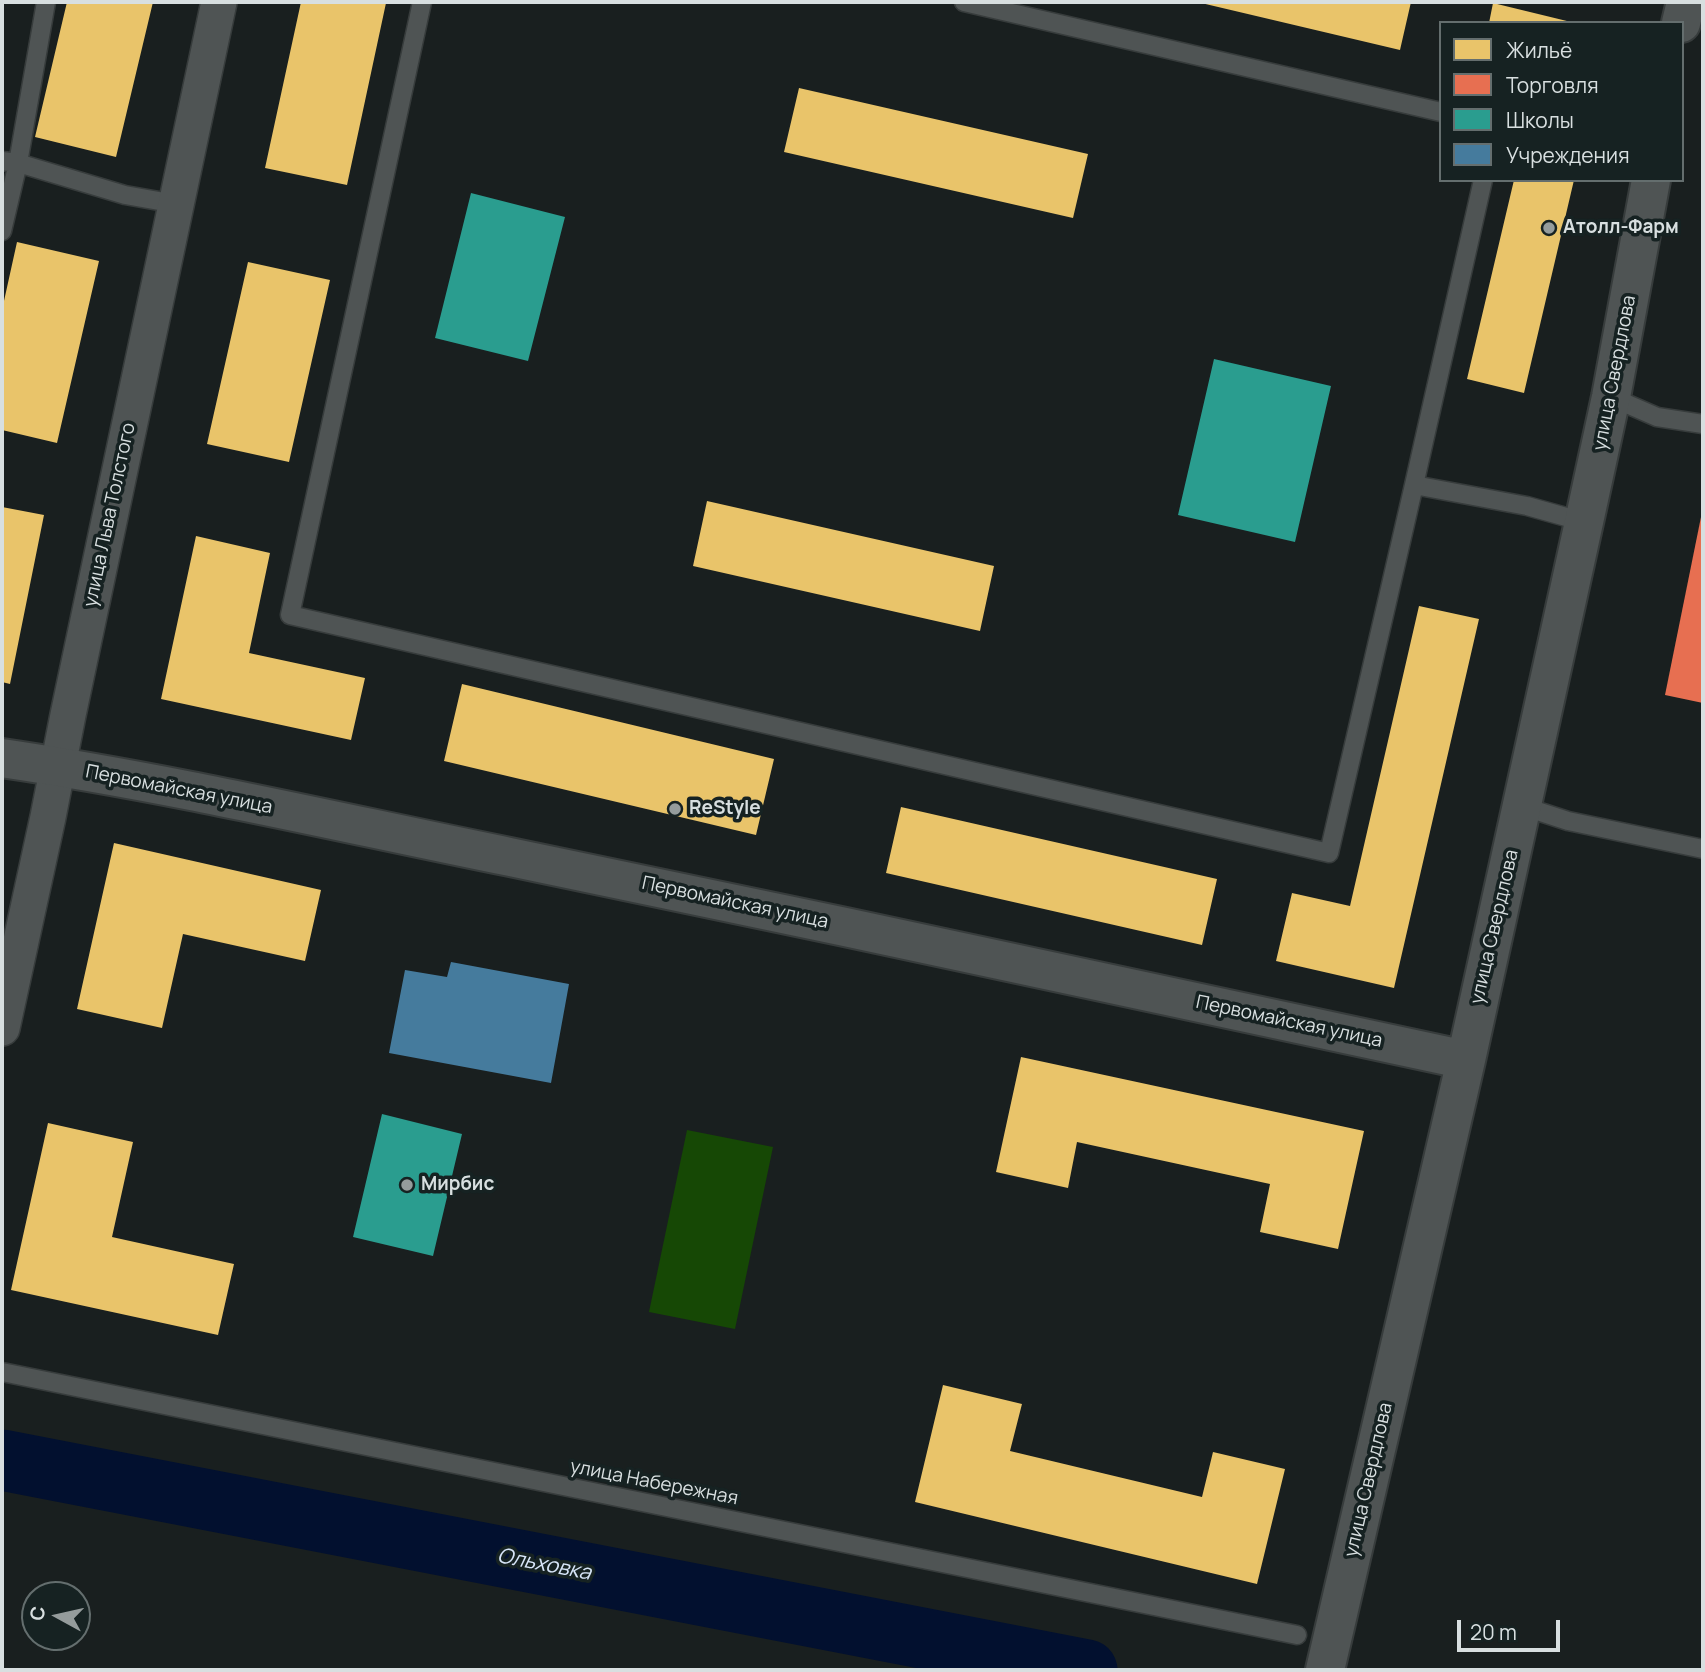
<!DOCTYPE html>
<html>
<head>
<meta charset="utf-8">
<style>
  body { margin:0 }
  #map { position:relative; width:1705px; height:1672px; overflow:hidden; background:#191f1f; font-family:Manrope,sans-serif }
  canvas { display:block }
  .frame { position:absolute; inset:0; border:4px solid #d8dfe0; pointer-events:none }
  .legend { position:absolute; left:1439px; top:21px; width:245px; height:161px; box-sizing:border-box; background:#162222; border:2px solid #646e6e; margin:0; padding:9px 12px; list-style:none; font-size:21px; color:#d8dfe0 }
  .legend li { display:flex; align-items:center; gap:14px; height:35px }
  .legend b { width:35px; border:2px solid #646e6e }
  .north { position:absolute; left:21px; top:1581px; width:70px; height:70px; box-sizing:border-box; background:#162222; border:2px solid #646e6e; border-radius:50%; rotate:278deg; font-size:19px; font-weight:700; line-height:28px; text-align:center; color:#d8dfe0 }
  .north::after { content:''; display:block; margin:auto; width:24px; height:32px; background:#959c9c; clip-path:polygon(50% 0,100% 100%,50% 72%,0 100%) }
  .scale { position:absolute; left:1457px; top:1620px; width:103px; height:32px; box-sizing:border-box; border:4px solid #d8dfe0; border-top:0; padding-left:9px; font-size:21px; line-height:24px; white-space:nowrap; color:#d8dfe0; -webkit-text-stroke:5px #162222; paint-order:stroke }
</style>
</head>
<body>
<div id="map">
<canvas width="1705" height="1672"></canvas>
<div class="frame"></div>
<ul class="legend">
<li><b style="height:19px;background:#e9c46a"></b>Жильё</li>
<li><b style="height:19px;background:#e76f51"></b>Торговля</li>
<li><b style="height:19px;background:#2a9d8f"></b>Школы</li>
<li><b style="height:19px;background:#457b9d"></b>Учреждения</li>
</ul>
<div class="north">С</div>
<div class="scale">20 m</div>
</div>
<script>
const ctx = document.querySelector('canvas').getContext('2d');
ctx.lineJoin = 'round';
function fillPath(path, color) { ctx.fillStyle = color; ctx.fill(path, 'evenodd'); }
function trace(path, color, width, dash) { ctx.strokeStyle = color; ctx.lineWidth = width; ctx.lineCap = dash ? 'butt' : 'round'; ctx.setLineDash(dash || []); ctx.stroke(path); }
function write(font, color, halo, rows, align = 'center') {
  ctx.font = font + ' Manrope,sans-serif'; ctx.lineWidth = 7; ctx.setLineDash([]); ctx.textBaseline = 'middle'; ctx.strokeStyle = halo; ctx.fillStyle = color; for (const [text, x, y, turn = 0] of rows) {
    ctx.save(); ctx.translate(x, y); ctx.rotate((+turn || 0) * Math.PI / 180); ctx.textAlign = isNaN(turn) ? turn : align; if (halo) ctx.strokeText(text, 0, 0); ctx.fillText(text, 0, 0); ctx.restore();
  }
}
fillPath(new Path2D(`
  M687,1130l86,17 -38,182 -86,-17z`), '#164805');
fillPath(new Path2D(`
  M67,2h86l-37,155 -81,-20z
  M301,2l85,1 -39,182 -82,-17z
  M1197,2h214l-11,48z
  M1493,3l78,19v1h-82z
  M799,88l289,66 -15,64 -289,-66z
  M1514,180h60l-50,213 -57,-14z
  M17,242l82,19 -42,182 -55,-13v-120z
  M248,262l82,18 -41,182 -82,-18z
  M707,501l287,65 -14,65 -287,-65z
  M2,507l42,8 -34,169 -8,-2z
  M196,536l74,17 -21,100 116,25 -14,62 -190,-41z
  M1419,606l60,13 -85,369 -118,-27 16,-68 58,13z
  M462,684l312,75 -18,76 -312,-74z
  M901,807l316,72 -15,66 -316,-72z
  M114,843l207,47 -16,71 -122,-27 -21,94 -85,-19z
  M1021,1057l343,74 -26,118 -78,-17 10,-48 -193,-42 -9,46 -72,-16z
  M48,1123l85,19 -21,95 122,27 -16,71 -207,-45z
  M943,1385l79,19 -12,47 192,46 11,-45 72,17 -28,115 -342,-82z`), '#e9c46a');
fillPath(new Path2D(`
  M1702,512h1v191l-38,-8z`), '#e76f51');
fillPath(new Path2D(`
  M471,193l94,24 -37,144 -93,-23z
  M1214,359l117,27 -36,156 -117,-27z
  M382,1114l80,20 -29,122 -80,-19z`), '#2a9d8f');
fillPath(new Path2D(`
  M451,962l118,22 -18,99 -162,-30 16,-83 42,7z`), '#457b9d');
trace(new Path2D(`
  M2,1460l1085,210`), '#02102f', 61);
const lane = new Path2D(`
  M46,2l-28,161 107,32 51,9
  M422,2l-132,613 1039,238 85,-368
  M964,2l477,110
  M2,161l16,2 -16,68
  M1483,180l-69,305 113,21 57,16
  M1611,397l46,20 46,7
  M1522,806l46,15 135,28
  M2,1372l1295,263`);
const street = new Path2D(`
  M2,1028l46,-211 20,-102 151,-713`);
const secondary = new Path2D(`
  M1681,23l5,-21
  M2,758c170,25 340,65 508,99 319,66 638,134 956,203
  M1325,1670l141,-610 118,-538 27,-125 40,-217`);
trace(lane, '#373c3c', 21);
trace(street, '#373c3c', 38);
trace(secondary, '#373c3c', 42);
trace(lane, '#4f5454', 18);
trace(street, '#4f5454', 35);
trace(secondary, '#4f5454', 38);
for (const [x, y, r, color] of [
  [1549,228,7,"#959c9c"],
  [675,809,7,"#959c9c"],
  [407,1185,7,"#959c9c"]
]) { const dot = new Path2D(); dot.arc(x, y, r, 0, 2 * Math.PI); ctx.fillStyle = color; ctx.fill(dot); trace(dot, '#162222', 2.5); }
write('bold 19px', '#d8dfe0', '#162222', [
  ["Атолл-Фарм",1563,228],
  ["ReStyle",689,809],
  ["Мирбис",421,1185]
], 'left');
write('19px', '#d8dfe0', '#162222', [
  ["улица Свердлова",1615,373,-79],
  ["улица Льва Толстого",110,515,-78],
  ["Первомайская улица",179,790,11],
  ["Первомайская улица",735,903,12],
  ["улица Свердлова",1495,927,-77],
  ["Первомайская улица",1289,1022,12],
  ["улица Свердлова",1369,1480,-77],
  ["улица Набережная",654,1483,11]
]);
write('italic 21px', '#d7e5f8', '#162222', [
  ["Ольховка",544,1565,11]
]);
</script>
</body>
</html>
